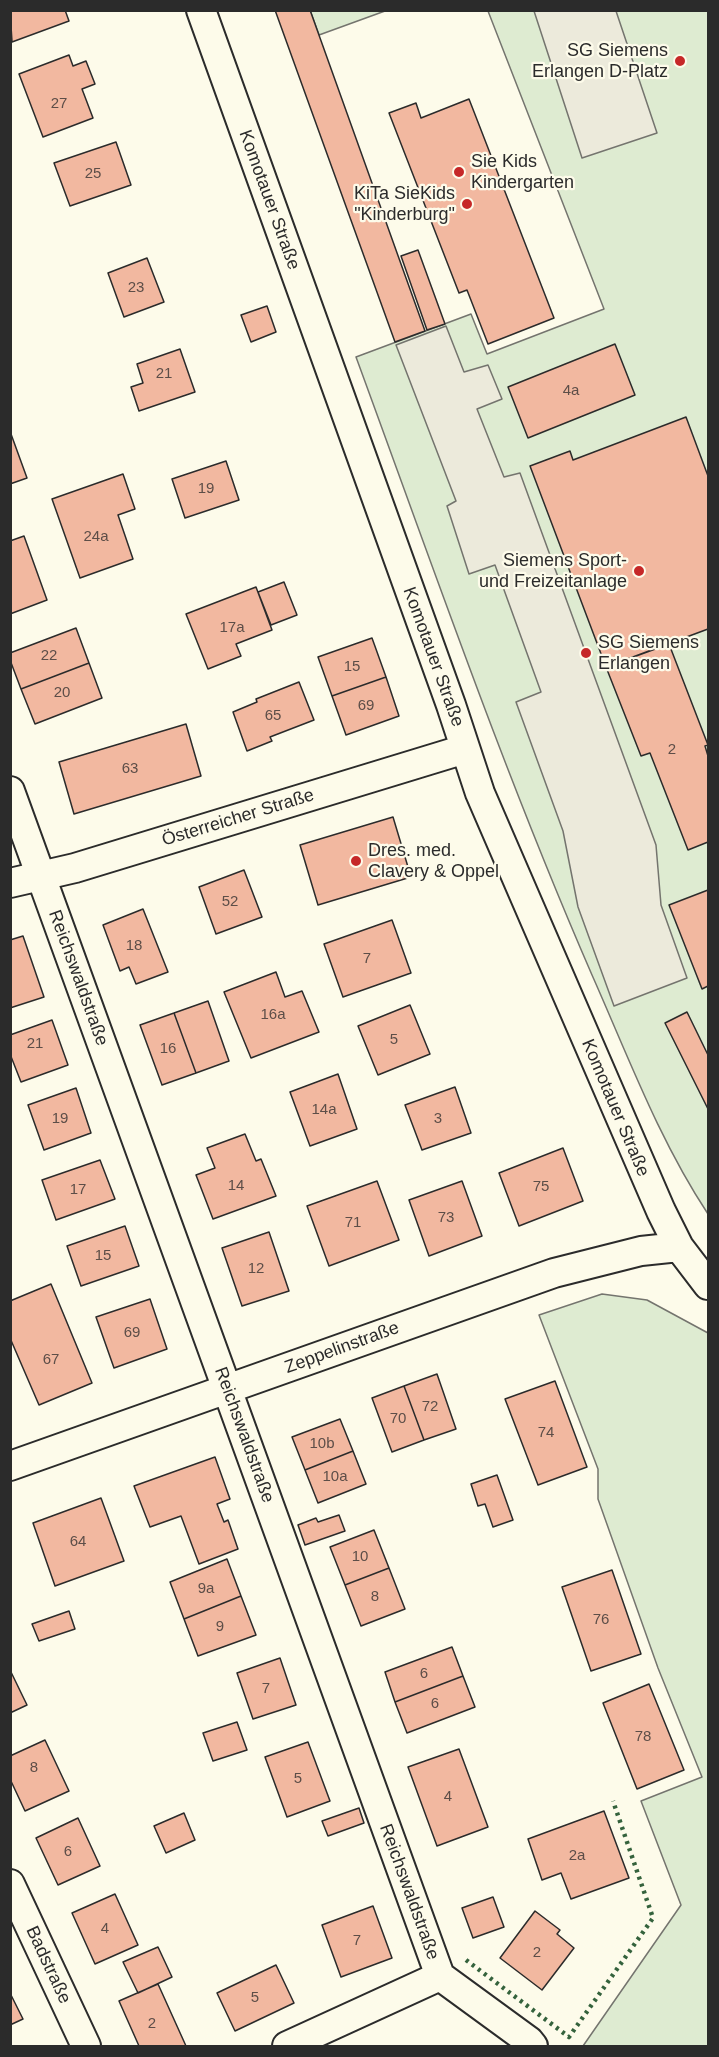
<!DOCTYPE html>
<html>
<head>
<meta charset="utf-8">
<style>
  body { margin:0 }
  #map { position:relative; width:719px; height:2057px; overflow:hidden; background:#fdfbea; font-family:Arial,sans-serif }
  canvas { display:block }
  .frame { position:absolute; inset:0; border:12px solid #2b2b2b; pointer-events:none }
</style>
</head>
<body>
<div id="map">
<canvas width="719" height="2057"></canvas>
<div class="frame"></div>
</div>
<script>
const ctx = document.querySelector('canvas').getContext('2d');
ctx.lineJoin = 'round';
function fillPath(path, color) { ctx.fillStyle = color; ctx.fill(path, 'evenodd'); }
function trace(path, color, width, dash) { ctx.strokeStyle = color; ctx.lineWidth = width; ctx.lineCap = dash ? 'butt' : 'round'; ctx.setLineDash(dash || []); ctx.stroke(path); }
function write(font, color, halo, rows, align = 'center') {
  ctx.font = font + ' Arial,sans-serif'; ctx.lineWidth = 4.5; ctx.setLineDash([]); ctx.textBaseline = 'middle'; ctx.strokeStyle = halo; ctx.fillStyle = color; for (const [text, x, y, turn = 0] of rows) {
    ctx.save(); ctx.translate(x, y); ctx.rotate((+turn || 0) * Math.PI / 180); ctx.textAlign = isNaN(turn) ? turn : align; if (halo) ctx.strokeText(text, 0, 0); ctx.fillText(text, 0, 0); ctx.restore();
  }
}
const green = new Path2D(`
  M310,10l75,1 -66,24z
  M488,11h220v1203c-49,-74 -80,-158 -116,-239 -88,-202 -160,-411 -236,-618l115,-43 16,40 117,-45z
  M602,1294l45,6 61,33v713h-125l98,-141 -40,-104 61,-24 -44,-109 -60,-169v-30l-59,-154z`);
fillPath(green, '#deebd1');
trace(green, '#74746e', 1.5);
const parking = new Path2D(`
  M534,11h82l41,122 -75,25z
  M446,326l18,46 24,-7 14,34 -25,10 27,68 16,-4 136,372 5,60 26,73 -73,28 -36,-99 -15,-76 -47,-129 25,-10 -46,-127 -26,9 -22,-68 9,-5 -60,-156z`);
fillPath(parking, '#eceadb');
trace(parking, '#74746e', 1.5);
const building = new Path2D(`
  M10,10h55l4,11 -57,21z
  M275,10h35l115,321 -30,11z
  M69,55l4,11 13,-5 9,23 -13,5 11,29 -50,19 -24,-63z
  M469,99l85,219 -66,26 -21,-54 -8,3 -70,-180 27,-10 5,15z
  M116,142l15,43 -61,21 -16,-43z
  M418,250l27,74 -18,6 -26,-74z
  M147,258l17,44 -40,15 -16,-44z
  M267,306l9,26 -25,10 -10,-27z
  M615,344l20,51 -107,43 -20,-51z
  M180,349l15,43 -56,19 -8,-24 12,-4 -6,-19z
  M686,417l22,59v153l-102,38 -76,-201 40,-15 3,9z
  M11,434l16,44 -17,6v-49z
  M226,461l13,39 -54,18 -13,-39z
  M123,474l12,35 -17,6 15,44 -53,19 -28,-79z
  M24,536l23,64 -37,14v-73z
  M284,582l13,33 -26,10 -13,-33z
  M256,587l16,43 -36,14 5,12 -33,13 -22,-55z
  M76,628l13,35 -68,26 -11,-29v-7z
  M372,638l14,39 -54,19 -14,-39z
  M669,644l39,101 -3,1 3,10v86l-20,8 -38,-97 -9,3 -35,-89z
  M89,663l13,35 -67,26 -14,-35z
  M386,677l13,39 -53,19 -14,-39z
  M299,682l15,38 -44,17 2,4 -25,10 -14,-39 24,-10 -1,-3z
  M186,724l15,52 -127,38 -15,-52z
  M393,817l18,60 -93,28 -18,-60z
  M244,870l18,47 -46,17 -17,-47z
  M708,890v96l-6,3 -33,-84z
  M143,909l25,63 -32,12 -7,-17 -9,4 -17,-46z
  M392,920l19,53 -68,24 -19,-53z
  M23,936l21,61 -34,11v-68z
  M276,972l9,25 17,-6 17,41 -68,26 -27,-66z
  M208,1001l21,60 -33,12 -22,-60z
  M410,1005l20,49 -52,21 -20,-49z
  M687,1012l21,43v54l-43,-86z
  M174,1013l22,60 -34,12 -22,-60z
  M52,1020l16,45 -47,17 -11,-28v-19z
  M338,1074l19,55 -47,17 -20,-54z
  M455,1087l16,46 -49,17 -17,-45z
  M76,1088l15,45 -47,17 -16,-45z
  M245,1134l11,27 5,-2 15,37 -63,23 -17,-44 19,-7 -8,-20z
  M563,1148l20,53 -64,25 -20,-53z
  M100,1160l15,39 -59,21 -14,-40z
  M377,1181l22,59 -70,26 -22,-60z
  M462,1181l20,55 -53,20 -20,-56z
  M125,1226l14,40 -58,20 -14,-40z
  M269,1232l20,59 -47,15 -20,-58z
  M51,1284l41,99 -53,22 -29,-67v-37z
  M150,1299l17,50 -53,19 -18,-51z
  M437,1374l19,55 -32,11 -20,-54z
  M555,1381l32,86 -49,18 -33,-86z
  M404,1386l20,54 -32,12 -20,-54z
  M340,1419l13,32 -48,19 -13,-33z
  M353,1451l13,33 -48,19 -13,-33z
  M215,1457l15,42 -13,5 7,18 4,-2 10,29 -39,15 -18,-48 -31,11 -16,-41z
  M497,1475l16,45 -20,7 -8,-23 -7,2 -7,-22z
  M101,1498l23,63 -69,25 -22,-63z
  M339,1515l6,16 -40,14 -7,-20 18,-7 2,4z
  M374,1530l15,38 -44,17 -15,-38z
  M227,1559l14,37 -57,23 -14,-37z
  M389,1568l16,41 -44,17 -16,-41z
  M612,1570l29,84 -50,17 -29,-84z
  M241,1596l15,39 -58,21 -14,-37z
  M69,1611l6,18 -36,12 -7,-17z
  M452,1647l11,29 -68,26 -10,-30z
  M280,1658l16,47 -43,14 -16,-46z
  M10,1670l17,35 -17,8z
  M463,1676l12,31 -68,26 -12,-31z
  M649,1684l35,86 -47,19 -34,-86z
  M237,1722l10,28 -34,11 -10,-28z
  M45,1740l24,51 -44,20 -15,-32v-23z
  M308,1742l22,59 -43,16 -22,-60z
  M459,1749l29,78 -51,19 -29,-79z
  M359,1808l5,15 -36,13 -6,-15z
  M604,1811l25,67 -58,21 -10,-26 -19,7 -14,-41z
  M184,1813l11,27 -29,13 -12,-27z
  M78,1818l22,48 -42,19 -22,-47z
  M115,1894l23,51 -43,19 -23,-51z
  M493,1897l11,30 -31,11 -11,-30z
  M373,1906l19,52 -51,19 -19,-52z
  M535,1911l25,19 -3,4 17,14 -32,42 -42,-32z
  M158,1947l14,30 -34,16 -15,-31z
  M276,1965l18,38 -59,28 -18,-38z
  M158,1984l28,62h-47l-20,-45z
  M10,1993l13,26 -13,6z`);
fillPath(building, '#f2b8a0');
trace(building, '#2b2b2b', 1.5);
const minor = new Path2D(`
  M201,10l250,695 29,88 181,418 18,36 29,38
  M10,791l430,1185 89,65 4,5
  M10,883l65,-15 390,-119
  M10,1466l544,-193 87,-22 38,-4
  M10,1884l76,162
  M287,2046l153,-70`);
trace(minor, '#2b2b2b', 32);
trace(minor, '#fdfbea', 28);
trace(new Path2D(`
  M466,1960l103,77 84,-119 -40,-117`), '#34623c', 4.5, [3, 4.5]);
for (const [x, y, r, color] of [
  [680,61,6,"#c62828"],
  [459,172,6,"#c62828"],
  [467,204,6,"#c62828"],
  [639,571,6,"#c62828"],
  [586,653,6,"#c62828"],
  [356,861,6,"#c62828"]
]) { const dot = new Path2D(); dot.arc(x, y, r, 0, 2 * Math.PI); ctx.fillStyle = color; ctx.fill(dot); trace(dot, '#fdfbea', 2); }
write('15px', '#5d4e48', null, [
  ["27",59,104],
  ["25",93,174],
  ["23",136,288],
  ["21",164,374],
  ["4a",571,391],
  ["19",206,489],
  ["24a",96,537],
  ["17a",232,628],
  ["22",49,656],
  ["15",352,667],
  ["20",62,693],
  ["69",366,706],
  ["65",273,716],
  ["2",672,750],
  ["63",130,769],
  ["52",230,902],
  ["18",134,946],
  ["7",367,959],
  ["16a",273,1015],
  ["5",394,1040],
  ["21",35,1044],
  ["16",168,1049],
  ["14a",324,1110],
  ["19",60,1119],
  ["3",438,1119],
  ["14",236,1186],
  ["75",541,1187],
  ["17",78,1190],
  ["73",446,1218],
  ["71",353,1223],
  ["15",103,1256],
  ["12",256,1269],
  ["69",132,1333],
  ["67",51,1360],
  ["72",430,1407],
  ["70",398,1419],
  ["74",546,1433],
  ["10b",322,1444],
  ["10a",335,1477],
  ["64",78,1542],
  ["10",360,1557],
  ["9a",206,1589],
  ["8",375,1597],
  ["76",601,1620],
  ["9",220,1627],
  ["6",424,1674],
  ["7",266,1689],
  ["6",435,1704],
  ["78",643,1737],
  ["8",34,1768],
  ["5",298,1779],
  ["4",448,1797],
  ["6",68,1852],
  ["2a",577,1856],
  ["4",105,1929],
  ["7",357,1941],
  ["2",537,1953],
  ["5",255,1998],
  ["2",152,2024]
]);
write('18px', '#2b2b2b', '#fdfbea', [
  ["SG Siemens",668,51],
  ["Erlangen D-Platz",668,72],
  ["Sie Kids",471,162,"left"],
  ["Kindergarten",471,183,"left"],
  ["KiTa SieKids",455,194],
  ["\"Kinderburg\"",455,215],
  ["Siemens Sport-",627,561],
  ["und Freizeitanlage",627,582],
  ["SG Siemens",598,643,"left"],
  ["Erlangen",598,664,"left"],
  ["Dres. med.",368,851,"left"],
  ["Clavery & Oppel",368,872,"left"]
], 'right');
write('18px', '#2b2b2b', '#fdfbea', [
  ["Komotauer Straße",269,200,70],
  ["Komotauer Straße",433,657,70],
  ["Österreicher Straße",238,818,-17],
  ["Reichswaldstraße",78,978,70],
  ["Komotauer Straße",615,1108,67],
  ["Zeppelinstraße",342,1348,-20],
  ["Reichswaldstraße",244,1435,70],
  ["Reichswaldstraße",409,1892,70],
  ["Badstraße",48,1965,65]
]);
</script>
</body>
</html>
